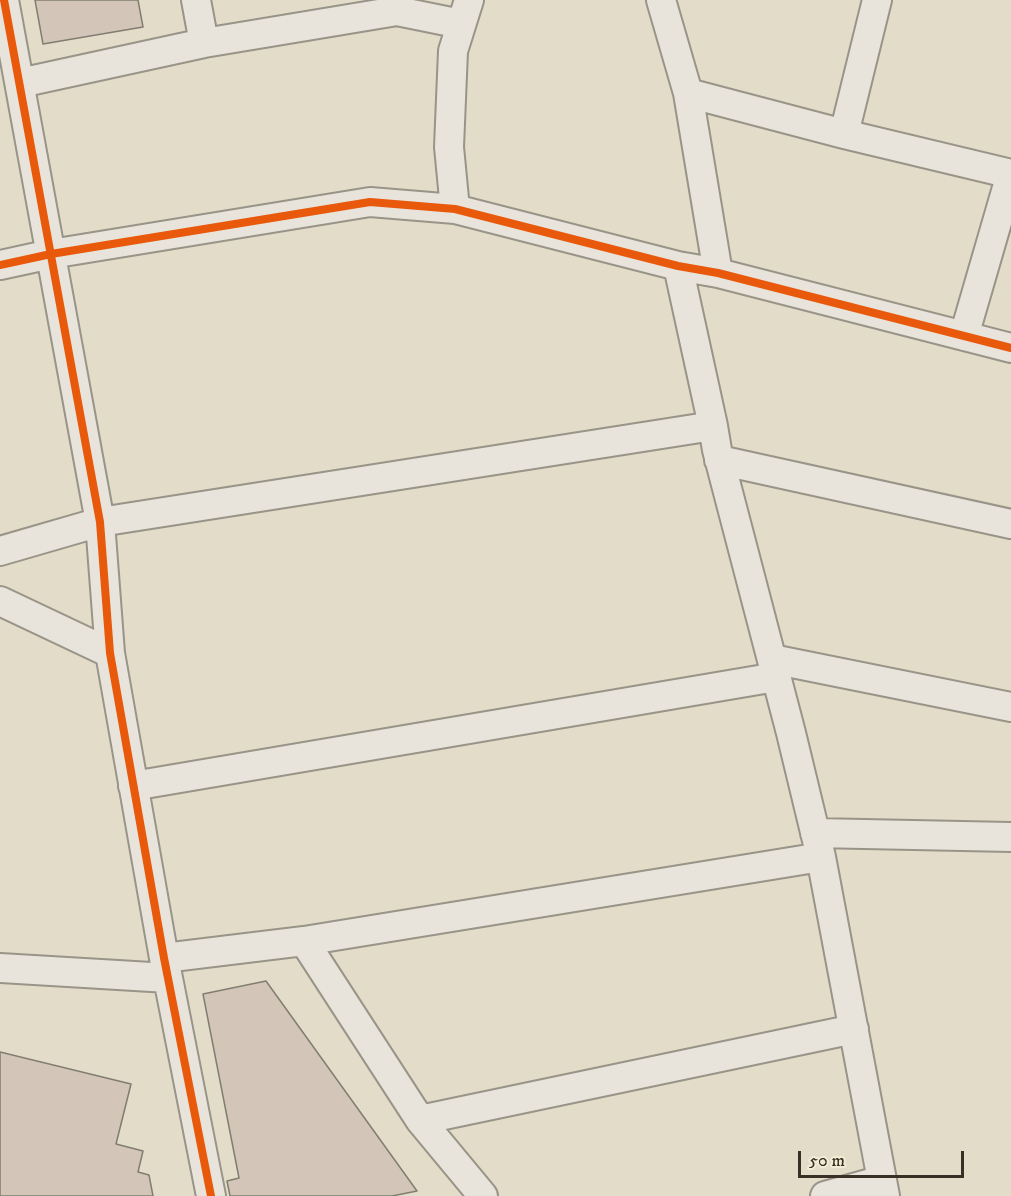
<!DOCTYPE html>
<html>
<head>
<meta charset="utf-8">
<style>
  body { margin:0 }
  #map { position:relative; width:1011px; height:1196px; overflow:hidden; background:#e2dcc8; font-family:"IM FELL DW Pica",serif }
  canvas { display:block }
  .scale { position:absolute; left:798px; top:1151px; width:166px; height:27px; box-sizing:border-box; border:3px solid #383025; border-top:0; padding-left:8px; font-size:18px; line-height:21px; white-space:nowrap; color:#383025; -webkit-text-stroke:4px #f3ecd4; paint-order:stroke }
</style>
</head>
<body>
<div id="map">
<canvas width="1011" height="1196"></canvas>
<div class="scale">50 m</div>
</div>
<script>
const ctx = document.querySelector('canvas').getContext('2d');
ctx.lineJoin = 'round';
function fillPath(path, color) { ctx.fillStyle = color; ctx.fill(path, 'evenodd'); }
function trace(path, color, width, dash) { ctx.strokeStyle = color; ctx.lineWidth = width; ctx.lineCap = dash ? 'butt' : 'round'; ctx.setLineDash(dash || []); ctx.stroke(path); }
const building = new Path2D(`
  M35,0h103l5,27 -100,17z
  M266,981l151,210 -25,5h-162l-3,-15 12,-3 -36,-184z
  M0,1052l131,32 -15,60 27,7 -5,21 11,3 4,21h-153z`);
fillPath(building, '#d3c5b7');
trace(building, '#817d72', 1.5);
const minor = new Path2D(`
  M4,0l96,522 10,131 54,305 47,238
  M196,0l8,43
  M661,0l27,93 30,180
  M20,83l184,-40 193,-32 64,13
  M688,93l156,41 167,40
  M844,134l33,-134
  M455,209l-6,-62 4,-96 16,-51
  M0,265l51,-11 319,-52 85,7 223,57 40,7 293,75
  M678,266l35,160 4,24 74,283 30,124 64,339
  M964,336l47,-162
  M719,460l292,64
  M0,551l100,-29 613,-96
  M0,601l110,52
  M772,659l239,48
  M133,786l643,-109
  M815,833l196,4
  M304,941l116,179 63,76
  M164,958l140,-17 517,-84
  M0,968l168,10
  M420,1120l434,-91
  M825,1196l57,-16`);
trace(minor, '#999488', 32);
trace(minor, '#e8e4db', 28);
trace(new Path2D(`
  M4,0l96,522 10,131 54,305 47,238
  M0,265l51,-11 319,-52 85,7 223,57 40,7 293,75`), '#e8590c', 8);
</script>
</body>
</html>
